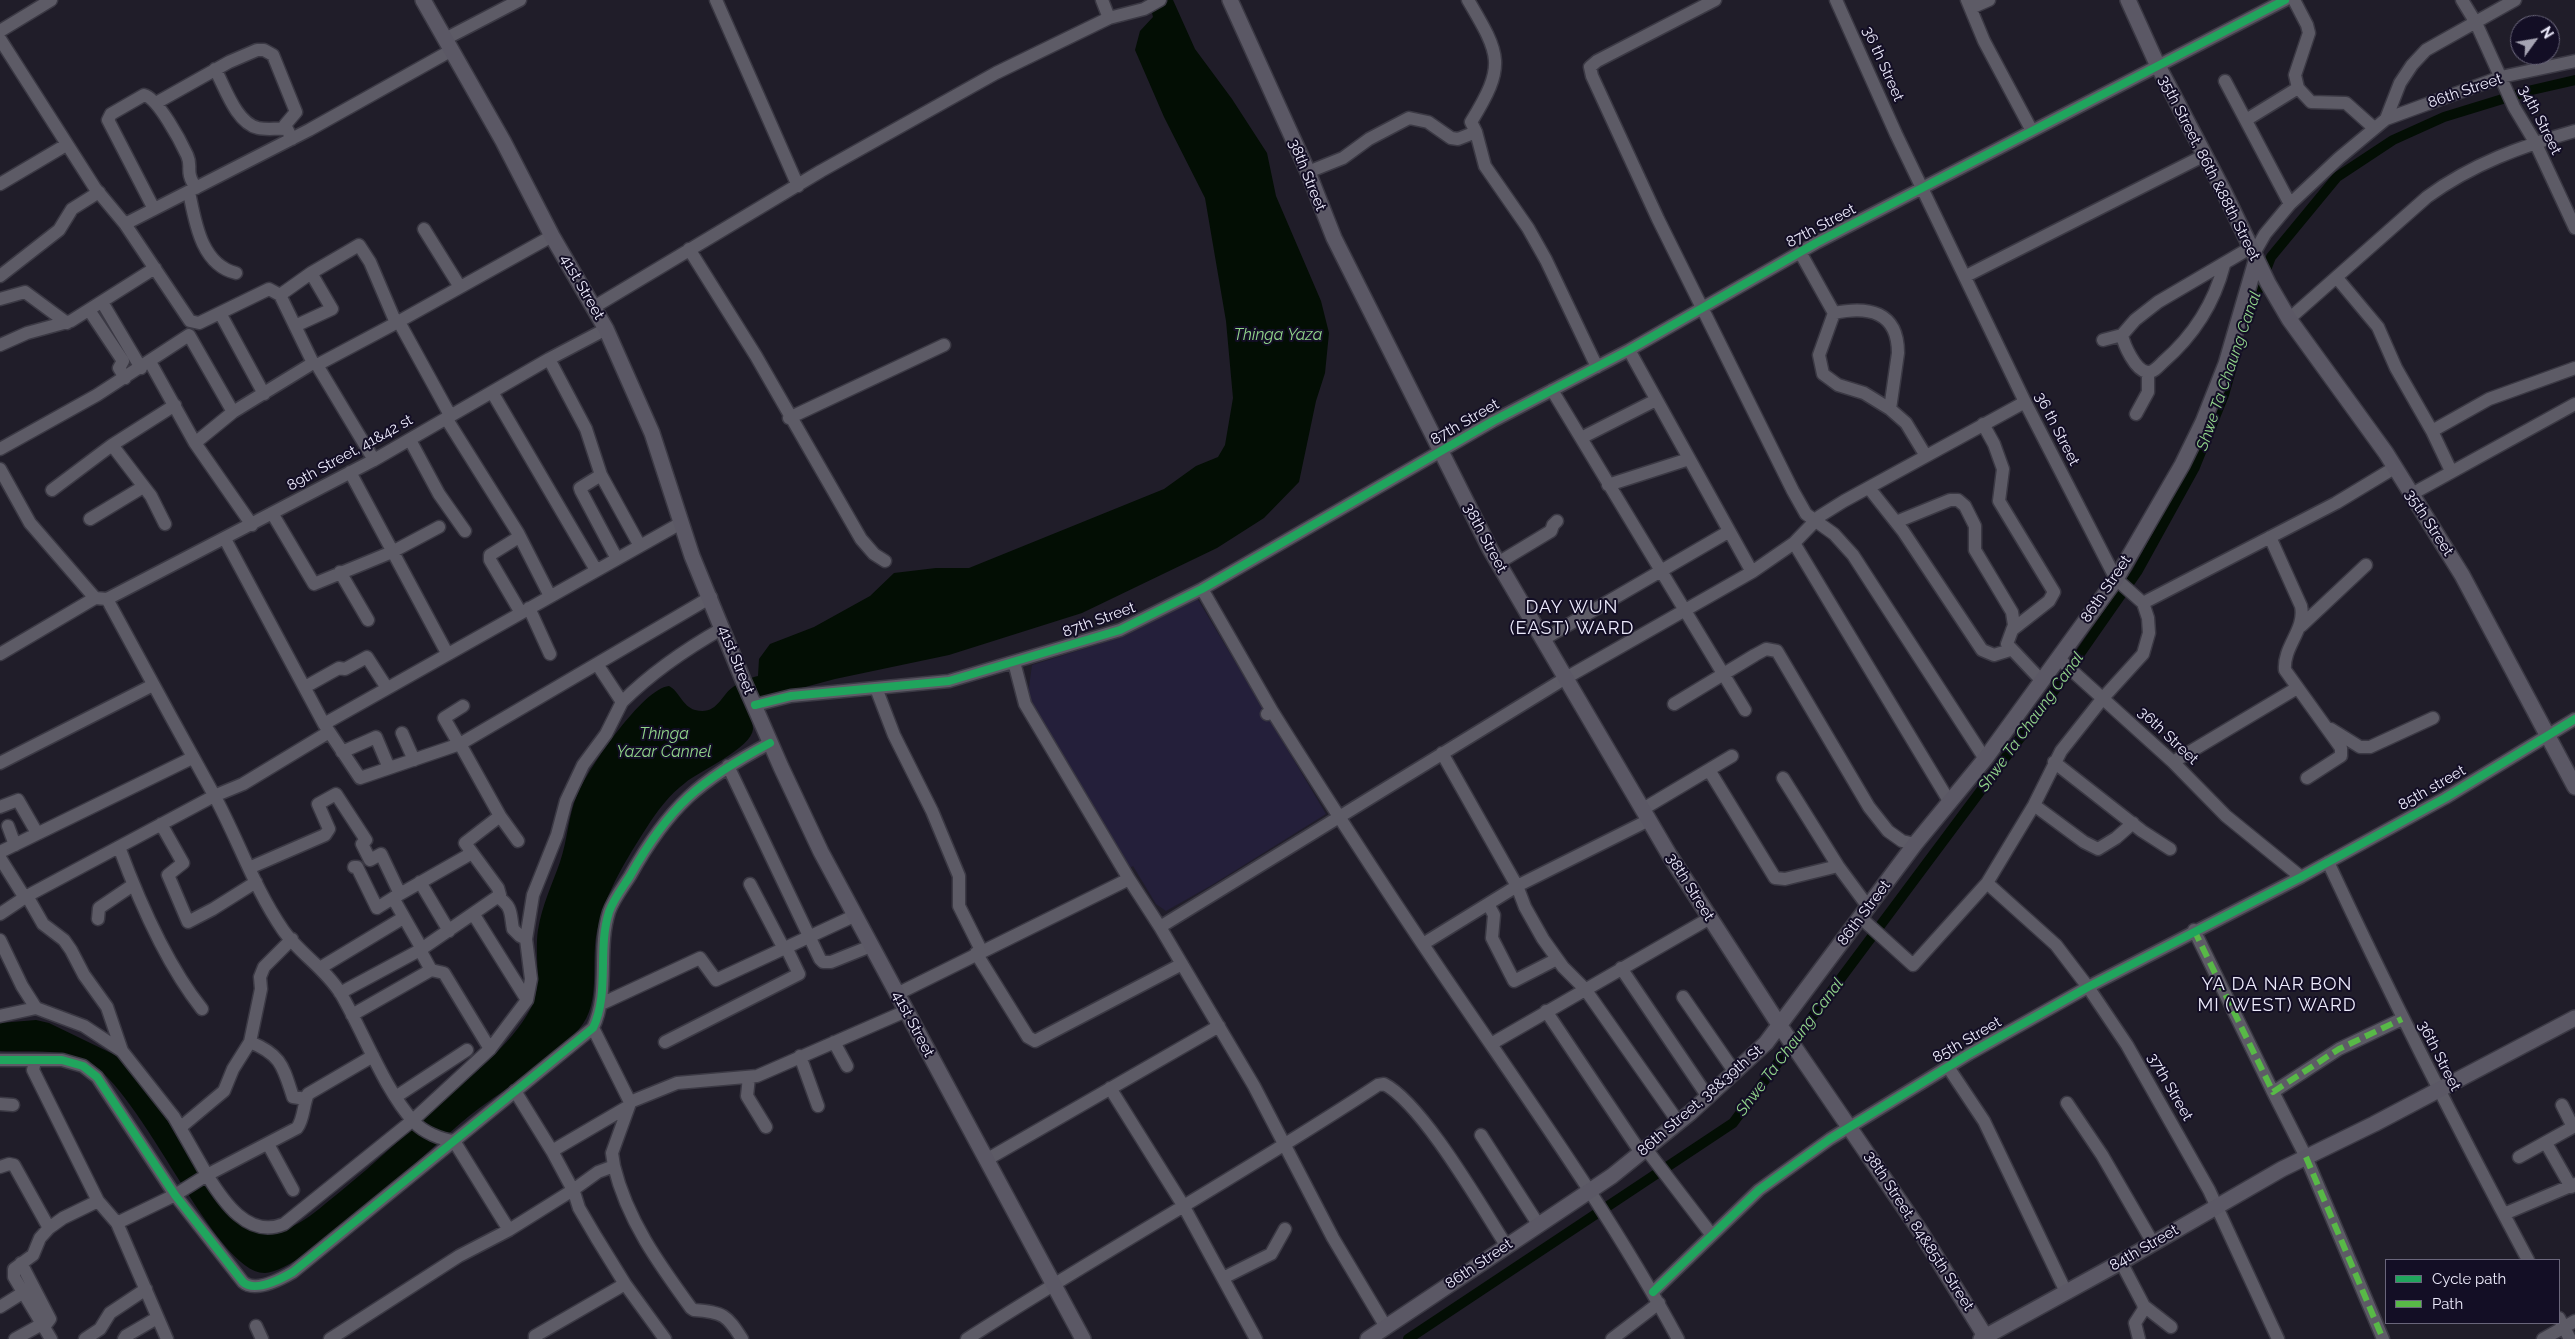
<!DOCTYPE html>
<html>
<head>
<meta charset="utf-8">
<style>
  body { margin:0 }
  #map { position:relative; width:2575px; height:1339px; overflow:hidden; background:#201d29; font-family:Raleway,sans-serif }
  canvas { display:block }
  .legend { position:absolute; left:2385px; top:1259px; width:175px; height:65px; box-sizing:border-box; background:#130e25; border:1px solid #6a667b; margin:0; padding:6px 9px; list-style:none; font-size:15px; color:#edebfc }
  .legend li { display:flex; align-items:center; gap:10px; height:25px }
  .legend b { width:25px; border:1px solid #6a667b }
  .north { position:absolute; left:2510px; top:15px; width:50px; height:50px; box-sizing:border-box; background:#130e25; border:1px solid #6a667b; border-radius:50%; rotate:58deg; font-size:14px; font-weight:700; line-height:20px; text-align:center; color:#edebfc }
  .north::after { content:''; display:block; margin:auto; width:18px; height:22px; background:#a5a3b2; clip-path:polygon(50% 0,100% 100%,50% 72%,0 100%) }
</style>
</head>
<body>
<div id="map">
<canvas width="2575" height="1339"></canvas>
<ul class="legend">
<li><b style="height:6px;background:#20a55d"></b>Cycle path</li>
<li><b style="height:6px;background:#58b947"></b>Path</li>
</ul>
<div class="north">N</div>
</div>
<script>
const ctx = document.querySelector('canvas').getContext('2d');
ctx.lineJoin = 'round';
function fillPath(path, color) { ctx.fillStyle = color; ctx.fill(path, 'evenodd'); }
function trace(path, color, width, dash) { ctx.strokeStyle = color; ctx.lineWidth = width; ctx.lineCap = dash ? 'butt' : 'round'; ctx.setLineDash(dash || []); ctx.stroke(path); }
function write(font, color, halo, rows, align = 'center') {
  ctx.font = font + ' Raleway,sans-serif'; ctx.lineWidth = 4; ctx.setLineDash([]); ctx.textBaseline = 'middle'; ctx.strokeStyle = halo; ctx.fillStyle = color; for (const [text, x, y, turn = 0] of rows) {
    ctx.save(); ctx.translate(x, y); ctx.rotate((+turn || 0) * Math.PI / 180); ctx.textAlign = isNaN(turn) ? turn : align; if (halo) ctx.strokeText(text, 0, 0); ctx.fillText(text, 0, 0); ctx.restore();
  }
}
fillPath(new Path2D(`
  M1197,598l129,216 -114,71 -46,26 -10,-7 -23,-38 -8,5 -98,-169 5,-37 93,-29z`), '#241f3a');
fillPath(new Path2D(`
  M1149,0h24l22,49 37,50 35,54 9,43 45,105 8,32 -4,40 -9,28 -17,81 -35,36 -47,30 -135,65 -133,42 -114,24 -71,19 -24,-2c5,9 13,23 13,33 -1,19 -54,42 -68,54 -15,11 -28,28 -38,44 -20,31 -41,65 -49,100 -9,32 5,75 -19,102 -28,32 -72,58 -106,84 -39,30 -168,159 -208,160 -50,1 -123,-184 -178,-212 -25,-13 -60,-9 -87,-10v-28l36,-3 13,3 66,32 10,8 30,38 53,85 55,47c13,1 24,-4 36,-10 14,-8 28,-21 42,-32 33,-27 64,-56 96,-85 31,-28 74,-60 94,-98 12,-24 3,-53 7,-78 4,-25 14,-45 22,-68 8,-23 8,-47 18,-69 11,-25 65,-105 91,-107 11,6 13,20 26,24 22,6 26,-15 38,-23 7,-5 17,-9 25,-11l1,-17 11,-15 44,-17 56,-31 24,-23 42,-5h33l195,-79 32,-23 22,-9 7,-12 8,-47 -7,-77 -21,-123 -41,-81 -29,-67 5,-19 13,-14z`), '#030e04');
trace(new Path2D(`
  M2246,321l25,-64 66,-80 56,-37 51,-23 88,-27 43,-10
  M1408,1339l325,-216 305,-409 99,-142 58,-105 29,-72 9,-32`), '#030e04', 10);
const minor = new Path2D(`
  M716,0l82,186
  M1102,0l7,18
  M1715,0l-118,61 -7,6 2,9 66,143 135,272 13,23 28,20 19,21 132,204
  M1836,0l60,134 129,268 91,177 27,24 193,-100 58,-35
  M1967,0l17,41 48,90
  M2294,0l13,25 2,8 -14,42 3,13 13,14 35,1 28,25
  M2462,0l14,23 38,84 21,35 40,86
  M1971,8l18,-8
  M0,31l51,-31
  M0,39l95,149 30,36 65,97 9,2 70,-34 11,6 33,68
  M445,39l75,-39
  M215,69c10,18 21,54 43,59 9,2 19,0 28,1
  M2225,81l65,123
  M156,103l73,-41 28,-12h7l9,5 23,57 -11,13 7,14
  M2386,119l115,-42 74,-16
  M2246,120l52,-32
  M1476,132l9,34 43,62 18,32 51,107
  M1308,172l35,-14 26,-19 40,-21 19,4 23,16 7,1 18,-7 -5,-10c35,-57 30,-66 -3,-122
  M0,184l66,-39
  M189,192c6,29 12,73 47,81
  M154,209l-46,-89 3,-6 33,-19c14,3 37,47 43,60 6,13 -3,15 9,33
  M125,224l184,-94 143,-80
  M424,229l36,58
  M689,249l67,107 105,183 13,15 11,7
  M1800,252l34,61 -15,42 4,19 15,11 26,8 26,16 16,14 20,33
  M2253,255l12,-21 25,-30 49,-46 47,-39 14,-36 12,-18 14,-15 89,-50
  M0,276l59,-46 13,-21 27,-17
  M1966,276l239,-121
  M2337,278l41,49 18,41 36,63 19,40
  M280,295l31,-22 48,-28 11,17 26,61
  M0,299l25,-7 42,31
  M102,302l39,66
  M594,307l227,-136 175,-98 113,-55 35,-9 16,-9
  M89,310l34,51 -4,7 6,10
  M220,313l44,81
  M1834,313c34,-7 64,-2 64,40l-8,56
  M2289,319l138,-122c45,-33 95,-51 148,-66
  M399,322l51,93
  M295,326l37,-17 -21,-36
  M2122,335c2,10 13,35 25,37 6,1 12,-6 16,-10 30,-26 51,-58 61,-97
  M2103,340l19,-5 13,-15 23,-18 92,-54
  M0,345l27,-12 44,-12 84,-53
  M1629,350l123,222
  M549,359l37,70 15,46 39,71
  M150,362l45,81 57,82
  M317,365l57,95
  M1552,390l193,320
  M492,392l104,178
  M2136,414l12,-22v-20
  M446,418l72,115 32,63
  M789,418l155,-73
  M1983,424l11,20 9,25 -4,32 55,91 -5,9 -37,29
  M2432,431l57,-32 86,-31
  M1581,438l75,-38
  M410,440l29,54 26,37
  M195,443l38,-31 80,-49 4,2 79,-42 156,-87
  M112,445l39,51 14,28
  M0,449l97,-54 92,-60 44,77
  M0,469l30,54 65,75
  M350,472l97,181
  M601,475l-21,13 1,3 36,68
  M1608,485l81,-26
  M1869,488l34,43 79,119 12,5 16,-5
  M52,490l60,-45 63,-40
  M2410,495l165,-91
  M272,513l42,71 78,-32 47,-25
  M90,519l53,-32
  M1896,522l54,-22h8l7,6 10,20v24l37,62 2,13 -7,19 34,36
  M519,537l-29,18v5l31,53
  M2270,537l31,69c5,24 -18,40 -16,64l56,78v8l-34,22
  M225,539l99,185 36,54 100,-34 251,-147
  M1794,543l155,258
  M1498,563l53,-32 2,-6 4,-4
  M340,572l28,48
  M1202,589l70,122 -5,3
  M107,599c35,65 71,131 107,196 24,44 40,93 69,135 16,23 43,39 58,64 23,39 43,95 73,128 9,10 28,18 40,19l55,89 -50,26 -129,83
  M529,608l21,46
  M2301,626l65,-61
  M1542,640l186,-108
  M0,654l95,-56 12,1 267,-139 175,-101 57,-30
  M2058,658l115,104 53,54 75,61
  M1014,662l11,42 104,175
  M597,664l25,38c30,-30 64,-53 101,-74
  M305,687l34,-19 6,1 22,-12 20,31
  M876,688l18,47 38,76 27,65v30l22,44
  M1674,704l81,-49 11,-6 11,2 92,156 19,24 14,10 13,3
  M755,705l36,-9 158,-15 171,-51 82,-41 291,-168 136,-71 187,-107 469,-243
  M1272,711c62,99 126,198 192,294 75,110 151,217 214,334
  M324,724l357,-201
  M2331,729l29,18h10l63,-29
  M402,733l12,27
  M459,744l-15,-26 19,-12
  M342,752l34,-15 13,31
  M1442,753l75,133 132,-66
  M2054,762l88,69 28,18
  M2173,762l124,-74
  M0,763l153,-78
  M728,766l92,193 3,3h8l40,-16
  M1709,770l66,108 10,1 53,-13
  M1783,778l55,88 31,42
  M2034,805l50,37 14,7 18,-11 17,-15
  M0,807l18,-7 19,33
  M1643,809l89,-53
  M500,816l18,25
  M161,824l22,39 -15,12 20,47 25,-13 43,-27
  M8,826l7,19
  M119,847c20,54 47,117 83,162
  M0,852l192,-94
  M0,858l25,40
  M2328,862c63,135 130,267 200,398
  M354,867h3l20,41 16,-10
  M249,868l76,-33 4,-6 -11,-25 18,-10 30,46 -4,4 8,16 11,-6 19,40
  M420,882l29,49
  M1987,883l69,62 32,42 39,58 82,145 69,149
  M750,884l34,65
  M27,896l16,28 21,16 7,10 13,25 23,32 15,44 52,66 33,58 -32,20 -58,28
  M498,897c15,10 12,17 15,32l7,7 6,3
  M1488,904l6,11 -2,23 22,43 43,-22
  M0,914l27,-18 187,-100 29,-12 86,-52
  M474,915l53,85
  M1861,918l52,47 74,-82 47,-78 27,-54 42,-53 40,-44 6,-21 -1,-15 -5,-15
  M98,919l1,-11 34,-23
  M1160,927l404,-248 188,-107 42,-29 26,-27 24,-15 181,-99
  M2194,930l79,162 66,-43 63,-30
  M0,940l22,46 14,22 48,18 38,25
  M1423,944l94,-58 8,21 18,32 20,28 22,22 94,134
  M422,949l-29,-51 79,-45
  M420,950l11,20 13,3 46,76
  M976,953l52,84 7,4 147,-77
  M320,968l83,-50
  M1621,968l87,129
  M340,993l80,-43 80,-55 -2,-7 -33,-45 35,-27 -40,-72
  M897,994l232,-115 31,48 94,159 79,152 53,89
  M1683,997l51,74
  M601,1004l99,-46 16,22 140,-65
  M1546,1011l95,142
  M352,1015l79,-45
  M0,1016l36,-8
  M593,1028l37,74
  M250,1042c32,13 33,25 43,55l13,2
  M665,1042l134,-68 -13,-27
  M834,1042l13,24
  M1491,1044l219,-126
  M373,1056l-65,38c-5,11 -4,25 -11,34l-90,47c16,26 41,64 77,49l129,-104 77,-71 37,-49 4,-21 -5,-40 7,-44 24,-60 9,-34 17,-36 23,-31 16,-32
  M800,1056l18,50
  M0,1060h62l21,6 14,11 78,118 68,87c12,11 38,-3 50,-10l300,-244c17,-36 4,-78 16,-116 4,-12 14,-25 21,-36 39,-70 70,-96 140,-133
  M35,1061l-2,9 65,131 19,22 50,116
  M1948,1067l36,54 82,171
  M749,1077l-2,19 19,31
  M1110,1088l73,117 73,134
  M515,1091l37,60 22,41 5,16 17,29 29,47 40,55
  M2273,1092l33,65 77,182
  M397,1096l70,-46
  M2067,1103l35,52 51,88
  M0,1104l13,1
  M181,1127l43,-36 9,-22 17,-27 11,-53 -1,-12 4,-10 28,-28
  M1481,1135l57,89
  M2546,1143l25,44
  M268,1144l25,46
  M1646,1149l65,85
  M552,1151l77,-45 1,-4 47,-19 80,-7 149,-65
  M2519,1157l54,-30 -11,-22
  M986,1160l233,-134
  M614,1166c13,54 45,98 77,142l3,2c29,2 33,5 48,29
  M0,1167l9,-3 5,1 35,63
  M2504,1214l71,-30
  M509,1230l64,-40 25,-18 16,-6 -2,-13 17,-47
  M2121,1262l22,42 1,5 -9,14 4,16
  M21,1263l29,56 -6,8
  M1223,1278l48,-24 14,-25
  M1653,1292l106,-102 71,-51 139,-85 119,-67 213,-110 144,-79 130,-79
  M2144,1306l27,21
  M0,1307l24,-15
  M2559,1318l11,21
  M256,1326l6,13
  M15,1339l27,-15
  M51,1339l-37,-62v-8l19,-14 7,-17 9,-10 14,-10 35,-17
  M85,1339l15,-10 10,-16 36,-24
  M124,1339l2,-3 31,-18
  M535,1339v-3l90,-52
  M967,1339c135,-87 276,-165 411,-254l6,-1c38,19 97,122 122,161
  M1612,1339l47,-36
  M2543,1339l32,-18`);
const major = new Path2D(`
  M423,0l80,141 49,95 54,93 46,104 40,123 51,124 38,87 40,85 262,487
  M1230,0l78,172 26,66 156,311 180,307 108,167 142,208 67,108
  M2128,0l29,64 67,128 44,91 21,36 97,134 76,122 113,212
  M1368,1339l244,-163 78,-63 76,-70 149,-199 70,-85 131,-180 66,-114 21,-43 23,-58 30,-103
  M1981,1339l140,-77 161,-93 92,-45 201,-106`);
trace(minor, '#3b3944', 15);
trace(major, '#3b3944', 18);
trace(minor, '#5d5b66', 12);
trace(major, '#5b5865', 15);
trace(new Path2D(`
  M2194,930l79,162 66,-43 63,-30
  M2306,1157l77,182`), '#58b947', 6, [12, 6]);
trace(new Path2D(`
  M755,705l36,-9 158,-15 171,-51 82,-41 291,-168 136,-71 187,-107 469,-243
  M0,1060h62l21,6 14,11 78,118 68,87c12,11 38,-3 50,-10l300,-244c17,-36 4,-78 16,-116 4,-12 14,-25 21,-36 39,-70 70,-96 140,-133
  M1653,1292l106,-102 71,-51 139,-85 119,-67 213,-110 144,-79 130,-79`), '#20a55d', 8);
write('15px', '#edebfc', '#130e25', [
  ["36 th Street",1883,64,66],
  ["86th Street",2465,91,-19],
  ["34th Street",2540,120,63],
  ["35th Street, 86th &88th Street",2209,168,63],
  ["38th Street",1307,175,68],
  ["87th Street",1821,226,-28],
  ["41st Street",582,287,60],
  ["87th Street",1465,422,-30],
  ["36 th Street",2057,429,63],
  ["89th Street, 41&42 st",350,453,-29],
  ["35th Street",2429,523,57],
  ["38th Street",1485,538,62],
  ["86th Street",2106,589,-56],
  ["87th Street",1099,620,-20],
  ["41st Street",736,660,68],
  ["36th Street",2168,736,43],
  ["85th street",2432,788,-30],
  ["38th Street",1690,887,58],
  ["86th Street",1864,913,-53],
  ["41st Street",913,1024,62],
  ["85th Street",1967,1040,-30],
  ["36th Street",2439,1056,63],
  ["37th Street",2170,1087,60],
  ["86th Street, 38&39th St",1700,1101,-41],
  ["38th Street, 84&85th Street",1919,1231,57],
  ["84th Street",2144,1248,-30],
  ["86th Street",1479,1264,-34]
]);
write('italic 16px', '#92d68b', '#130e25', [
  ["Thinga Yaza",1278,335],
  ["Shwe Ta Chaung Canal",2229,371,-71],
  ["Shwe Ta Chaung Canal",2031,722,-54],
  ["Thinga",664,734],
  ["Yazar Cannel",664,752],
  ["Shwe Ta Chaung Canal",1790,1047,-53]
]);
ctx.letterSpacing = '1px';
write('18px', '#edebfc', '#130e25', [
  ["DAY WUN",1572,608],
  ["(EAST) WARD",1572,629],
  ["YA DA NAR BON",2277,985],
  ["MI (WEST) WARD",2277,1006]
]);
ctx.letterSpacing = '0px';
</script>
</body>
</html>
